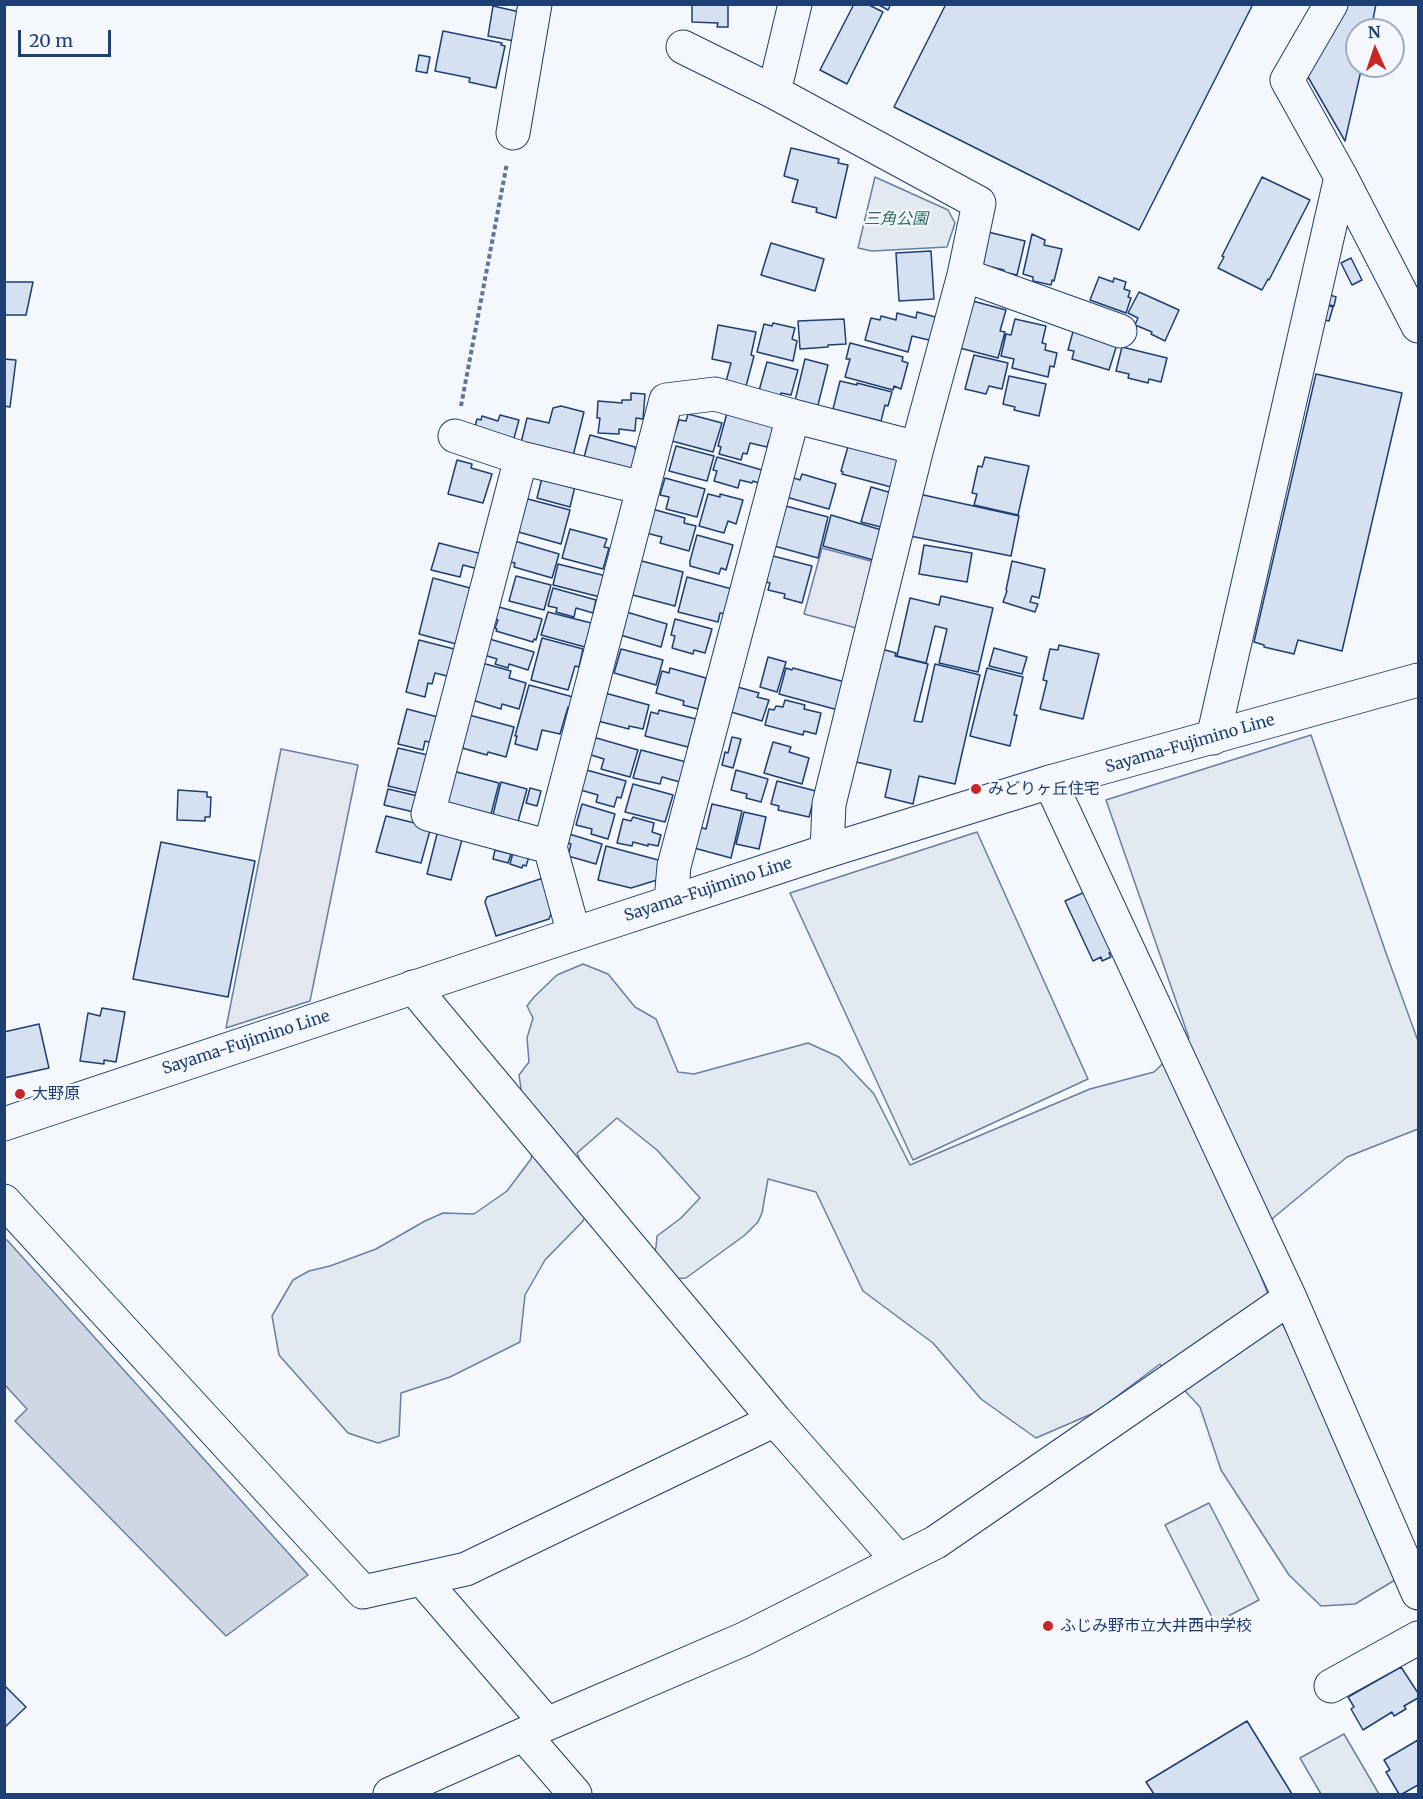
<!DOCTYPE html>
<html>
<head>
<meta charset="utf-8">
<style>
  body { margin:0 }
  #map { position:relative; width:1423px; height:1799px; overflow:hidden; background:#f4f7fb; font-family:Merriweather,serif }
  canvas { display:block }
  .frame { position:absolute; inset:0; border:6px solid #1d3f73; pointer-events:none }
  .north { position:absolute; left:1345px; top:18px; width:60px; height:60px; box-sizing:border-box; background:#f4f7fb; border:2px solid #9eadc5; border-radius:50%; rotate:357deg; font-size:16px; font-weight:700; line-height:24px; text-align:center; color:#1d3f73 }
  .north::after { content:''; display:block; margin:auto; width:21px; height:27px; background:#c62828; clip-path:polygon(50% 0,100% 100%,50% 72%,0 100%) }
  .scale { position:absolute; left:18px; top:30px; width:93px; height:27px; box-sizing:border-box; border:3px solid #1d3f73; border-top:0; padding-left:8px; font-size:18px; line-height:21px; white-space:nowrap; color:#1d3f73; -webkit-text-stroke:4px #f4f7fb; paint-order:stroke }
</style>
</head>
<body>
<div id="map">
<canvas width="1423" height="1799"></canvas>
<div class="frame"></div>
<div class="north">N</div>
<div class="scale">20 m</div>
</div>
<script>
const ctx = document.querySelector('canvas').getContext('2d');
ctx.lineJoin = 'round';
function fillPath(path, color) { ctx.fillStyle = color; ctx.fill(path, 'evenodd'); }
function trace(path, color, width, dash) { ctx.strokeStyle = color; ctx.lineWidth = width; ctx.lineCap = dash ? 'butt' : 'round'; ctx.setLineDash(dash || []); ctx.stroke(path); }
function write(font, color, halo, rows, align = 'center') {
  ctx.font = font + ' Merriweather,"Noto Sans JP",serif'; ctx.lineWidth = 4.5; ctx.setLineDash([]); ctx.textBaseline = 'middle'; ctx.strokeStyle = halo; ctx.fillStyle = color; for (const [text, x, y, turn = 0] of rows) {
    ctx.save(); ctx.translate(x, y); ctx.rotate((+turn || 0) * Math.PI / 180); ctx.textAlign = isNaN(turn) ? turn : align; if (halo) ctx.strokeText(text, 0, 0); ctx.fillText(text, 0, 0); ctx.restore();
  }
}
const green = new Path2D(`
  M875,177l73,33 7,13 -8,24 -75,4 -14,-3z
  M1311,735l75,218 32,88v88l-71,28 -74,61 -21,36 18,45 61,122 64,159 -40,24 -34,2 -32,-31 -68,-105 -21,-63 -40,-43 -64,48 -60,26 -55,-39 -48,-56 -70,-52 -47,-99 -48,-13 -6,34 -4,9 -13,13 -59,43 -13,1 -21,-19 4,-13 1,-11 24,-18 19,-20 -43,-48 -40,-32 -40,35 18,42 -12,26 -38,39 -20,35 -5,47 -70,35 -49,16 -2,43 -21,7 -30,-10 -69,-78 -7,-39 21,-36 16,-9 21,-5 46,-17 49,-28 18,-8 31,1 33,-23 24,-32 6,-32 -15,-32 -3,-20 10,-13 -2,-24 6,-20 -6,-12 7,-9 23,-22 26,-11 25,10 27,33 21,12 22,53 16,2 114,-31 31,14 35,37 36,71 180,-76 64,-17 35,-34 -83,-238z
  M977,832l111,247 -175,81 -123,-267z
  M1209,1503l50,97 -44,23 -50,-98z
  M1344,1734l35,60h-58l-21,-36z`);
fillPath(green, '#e3e9f0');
trace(green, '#687fa3', 1.5);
const parking = new Path2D(`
  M822,548l56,15 -18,66 -56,-15z
  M281,749l77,16 -48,236 -84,27z`);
fillPath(parking, '#e3e8f0');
trace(parking, '#687fa3', 1.5);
const water = new Path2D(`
  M5,1240h2l301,335 -82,61 -211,-215 12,-12 -22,-24z`);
fillPath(water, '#cfd7e4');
trace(water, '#687fa3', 1.5);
const building = new Path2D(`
  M692,4h36v23h-11l1,-4 -26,-1z
  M854,4h13l16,8 -36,72 -27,-14z
  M877,4h14l-3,6z
  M946,4h307l-114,226 -245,-123z
  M1341,4h35l-5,26h-14v36h5l-17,75 -37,-64z
  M493,6l27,6 -6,29 -26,-5z
  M443,31l59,12 -1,2 4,1 -9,42 -27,-6 1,-4 -35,-7z
  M419,55l11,2 -3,16 -11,-2z
  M791,148l48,11 -1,4 10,2 -12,53 -20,-6 1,-4 -25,-6 6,-22 -14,-4z
  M1262,177l48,23 -41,80 -1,-1 -6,11 -44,-22 6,-11 -2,-1z
  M988,232l37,9 -8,34 -14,-3 1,-2 -21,-5 3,-15 -3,-1z
  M1032,234l13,6 -1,5 18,4 -8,32 -2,-1 -1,5 -18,-4v-4l-10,-3z
  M771,243l53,16 -9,32 -54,-16z
  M931,251l3,48 -35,2 -3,-48z
  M1351,258l11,22 -10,5 -11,-22z
  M1099,277l14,5 1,-4 12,4 -2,7 6,2 -2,6 3,1 -5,15 -36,-13z
  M4,282h29l-7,33h-22z
  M1139,292l40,18 -14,31 -14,-7 1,-2 -17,-7 3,-7 -10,-5z
  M1327,294l9,3 -2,9 -9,-2z
  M969,300l37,10 -6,21 5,1 -7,26 -42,-11z
  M1325,305l8,2 -4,14 -8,-2z
  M917,312l22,6 -6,23 -21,-5 -4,16 -43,-12 6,-22 9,2 1,-4 15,4 1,-7 19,5z
  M844,319l2,25 -18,1v2l-28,2 -2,-28z
  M1015,319l31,7 -4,17 4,1 -1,6 12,3 -3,14 -4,-1 -2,11 -36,-9 2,-9 -13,-3 5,-22 5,1z
  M773,323l22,5 -3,11 5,2 -4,20 -36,-9 7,-28 8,2z
  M718,325l38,7 -5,23 3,1 -10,38 -20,-5 7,-26 -19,-4z
  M1074,328l44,13 -9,29 -37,-11 2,-8 -6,-1z
  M850,343l53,14 -1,4 6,2 -7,26 -7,-3 -1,4 -48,-13 5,-18h-4z
  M1122,347l45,11 -6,24 -12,-3 -1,4 -20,-5 1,-4 -13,-3z
  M974,355l34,8 -6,26 -13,-3 -3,8 -21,-5z
  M4,359l12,1 -6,47 -6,-1z
  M805,359l23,6 -10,40h-24z
  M767,362l31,8 -7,25 -10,-2 -2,10 -22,-5z
  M1316,374l86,19 -60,258 -44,-11 -4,14 -30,-7v-2l-10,-3z
  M1009,376l37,8 -7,32 -25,-6 1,-3 -12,-3z
  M840,381l17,4v-2l35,9 -4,14 -3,-1 -4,16 -48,-12z
  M631,393l14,1 -2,25 -7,-1 -1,13 -16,-2v5l-21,-1 2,-15h-3l1,-17 24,2v-3h9z
  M561,406l23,6 -11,44 -52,-13 6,-25 22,5 4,-15z
  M727,413l49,13 -3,14h-4l-2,7 -17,-4 -3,11 -4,-1 -2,7 -22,-6 2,-7 -3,-1z
  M688,414l34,9 -9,29 -41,-11 7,-21 7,1z
  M500,415l19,5 -7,25 -39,-11 4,-15 4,1 1,-4 16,5z
  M590,435l45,12v2l3,1 -5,21 -50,-10z
  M849,443l51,13 -9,31 -49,-13 1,-2 -2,-1z
  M676,446l38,10 -7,25 -38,-10z
  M717,457l45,13 -4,13 -5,-2 -1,2 -12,-3 -2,8 -24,-7 3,-10 -4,-1z
  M985,457l44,9 -11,49 -44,-10 3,-11 -5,-1 6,-27 4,1z
  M457,460l15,4 -1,4 21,6 -9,29 -35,-9z
  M543,474l33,8 -6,25 -33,-9z
  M802,474l34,10 -7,25 -43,-12 5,-20 9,3z
  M665,478l40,11 -8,28 -31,-8 3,-12 -9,-2z
  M871,487l24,7 -10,34 -24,-6z
  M708,494l12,3v-3l23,6 -7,24 -8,-3 -4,12 -25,-7z
  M919,494l100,22 -8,40 -101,-20z
  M524,498l46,12 -9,34 -46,-13z
  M778,504l50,13 -10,41 -51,-14z
  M652,509l33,9 -1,5 12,3 -7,25 -29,-8 2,-6 -16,-4z
  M831,515l54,16 -8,30 -54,-15z
  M570,529l37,10 -3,8 5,1 -6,21 -41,-11z
  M697,535l36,10 -7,25 -5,-2 -2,6 -29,-8v-5z
  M511,540l48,14 -7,24 -38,-11 1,-4 -10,-2z
  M439,543l43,11 -4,15 -15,-4 -3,12 -29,-7z
  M924,545l48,8 -5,29 -48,-8z
  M769,555l43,11 -10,37 -18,-5 1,-4 -17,-4 2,-7 -8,-2z
  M638,560l45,12 -8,34 -46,-12z
  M1012,561l33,8 -6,29 -7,-2 -2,6 8,2 -3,8 -32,-10 4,-11 -1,-1z
  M558,564l48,12 -6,21 -47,-12z
  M516,576l35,9 -7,25 -35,-9z
  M687,577l45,12 -7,25 -5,-1 -2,9 -40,-10z
  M433,578l37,10 -10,57 -41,-11z
  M553,588l43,12 -3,13 -17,-5 -2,9 -18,-5 1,-4 -9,-2z
  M941,596l52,12 -15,64 -39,-9 8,-34 -12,-3 -9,37 -29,-7 13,-58 29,7z
  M499,607l43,12 -6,21 -2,-1 -1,3 -37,-11 1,-2 -2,-1 3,-8h-3z
  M623,611l44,13 -6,23 -44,-13z
  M548,612l43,11 -6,24 -44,-12z
  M675,619l37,10 -7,24 -11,-3 -1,4 -21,-6 3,-12 -4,-1z
  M486,638l48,14 -6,18 -19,-6 -1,4 -13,-4 2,-5 -16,-5z
  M542,638l41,11 -4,18 -4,-1 -7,24 -37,-10z
  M419,640l39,10 -7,27 -16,-4 -3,11 -4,-1 -3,14 -19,-5z
  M1059,645l40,9 -16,65 -43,-10 7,-28 -4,-1 7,-31 8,1z
  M878,648l18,5 -1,3 33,8 -14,57 8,1 13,-58 45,11 -25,109 -36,-8 -6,28 -28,-7 6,-27 -39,-9z
  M994,648l33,9 -5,17 -33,-8z
  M621,649l42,11 -7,25 -42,-12z
  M768,657l18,5 -9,30 -17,-5z
  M482,663l29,8 -2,7 17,5 -7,26 -17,-5 -1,5 -29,-9z
  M670,668l36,10 -8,31 -15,-4 1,-4 -28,-8 6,-22 7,2z
  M786,668l6,2 1,-2 52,14 -7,28 -59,-16z
  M987,668l36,9 -9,38h3l-7,31 -40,-10z
  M529,685l44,12 -4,11 -1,-1 -8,27 -18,-4 -5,20 -22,-6 2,-8h-2z
  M734,686l25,7 -2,4 12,3 -7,21 -31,-9z
  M605,693l44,12 -6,24 -14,-3v3l-35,-9z
  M785,700l20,5 -1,4 17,4 -5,21 -12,-3 -1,4 -38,-10 4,-16 5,1 2,-4 7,1z
  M407,709l31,8 -6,26 -7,-2 -2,9 -25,-6z
  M659,710l37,9 -8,28 -43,-11 6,-24 7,2z
  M469,715l45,12 -8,30 -18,-5 -1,3 -25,-7 1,-2 -3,-1z
  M593,737l45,13 -8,27 -29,-8 3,-10 -16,-5z
  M732,737l9,2 -8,29 -11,-3 3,-13 3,1z
  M773,742l18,5 -2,5 20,6 -7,26 -38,-11z
  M398,748l34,8 -10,38 -34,-8z
  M641,750l45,12 -6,20 -18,-5 -2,7 -27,-6z
  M583,769l43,12 -5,17 -4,-1 -3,10 -18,-5 2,-7 -21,-6z
  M449,770l50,13 -8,31 -50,-13z
  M736,770l32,9 -7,23 -15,-4 1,-4 -16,-4z
  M777,781l39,10 -7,26 -31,-7 1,-4 -8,-2z
  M501,782l26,7 -11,40 -25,-6z
  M633,784l40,11 -8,27 -40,-10z
  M530,788l11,3 -4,15 -11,-3z
  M388,789l34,8 -4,16 -34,-8z
  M178,790l29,2v5h4l-1,20h-5v4l-28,-1z
  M582,804l33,10 -7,25 -17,-5 1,-5 -16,-4z
  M712,804l30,7 -11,47 -37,-10 5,-21 7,2z
  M744,812l22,5 -7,32 -23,-5z
  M386,816l45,11 -10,36 -45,-11z
  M633,817l21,6 -2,9 9,3 -3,11 -10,-2v2l-15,-4 -1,4 -15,-3 6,-24 8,2z
  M438,830l25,6 -12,44 -24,-6z
  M569,834l33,10 -6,20 -28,-8 3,-12 -5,-2z
  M161,842l94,19 -27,136 -95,-18z
  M606,846l56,15 -5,19 -26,8 -33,-8z
  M514,849l16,5 -4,12 -3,-1 -1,3 -12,-4z
  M495,850l16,4 -3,9 -15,-4z
  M543,878l10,30 -4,11 -53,17 -11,-34 2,-5z
  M1087,891l28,60 -6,2 2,4 -9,4 -1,-4 -8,4 -28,-60z
  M102,1008l23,4 -9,50 -12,-2v4l-24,-3 8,-48 12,3z
  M39,1024l10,44 -45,10v-46z
  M1401,1667l17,26v5l-14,8 2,3 -12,7 -2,-4 -29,18 -12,-21 3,-2 -6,-10z
  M4,1685l22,22 -22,21z
  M1247,1721l45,73h-138l-8,-12z
  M1418,1740v45l-16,9h-3l-13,-22 4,-2 -6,-10z`);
fillPath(building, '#d5e0f0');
trace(building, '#1d3f73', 1.5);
const minor = new Path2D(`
  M1331,4l-44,76 54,97 77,149
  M683,47l91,45 205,111 -15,72 -47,173 -88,356 -2,47
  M774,92l21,-88
  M513,133l22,-129
  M964,275l156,56
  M455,436l66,22 122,30
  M521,458l-93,356 122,33
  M1213,738l128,-561
  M1050,782l240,516 128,295
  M671,901l3,-35 119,-450 124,32
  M574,934l-24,-87 116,-447 49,-6 78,22
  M413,987l362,433 123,140
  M4,1201l359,391 103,-23 309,-149
  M422,1579l125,145
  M1331,1686l87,-48
  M524,1735l51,59
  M390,1794l157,-70 197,-85 192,-97 354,-244`);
const major = new Path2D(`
  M4,1124l570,-190 253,-83 223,-69 368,-102`);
trace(minor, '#1d3f73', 35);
trace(major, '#1d3f73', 35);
trace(new Path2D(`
  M461,406l46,-243`), '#5e769c', 4, [4.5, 3]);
trace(minor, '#f4f7fb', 33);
trace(major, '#f4f7fb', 33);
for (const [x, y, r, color] of [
  [976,789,6,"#c62828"],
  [20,1094,6,"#c62828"],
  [1048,1626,6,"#c62828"]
]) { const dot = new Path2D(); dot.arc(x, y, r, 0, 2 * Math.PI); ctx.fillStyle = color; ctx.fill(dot); trace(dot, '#f4f7fb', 2); }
write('italic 16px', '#2c6c60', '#f4f7fb', [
  ["三角公園",896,219]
]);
write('16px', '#1d3f73', '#f4f7fb', [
  ["Sayama-Fujimino Line",1190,744,-16],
  ["Sayama-Fujimino Line",708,890,-18],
  ["Sayama-Fujimino Line",246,1043,-18]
]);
write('16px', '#1d3f73', '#f4f7fb', [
  ["みどりヶ丘住宅",988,789],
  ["大野原",32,1094],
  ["ふじみ野市立大井西中学校",1060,1626]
], 'left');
</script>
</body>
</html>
